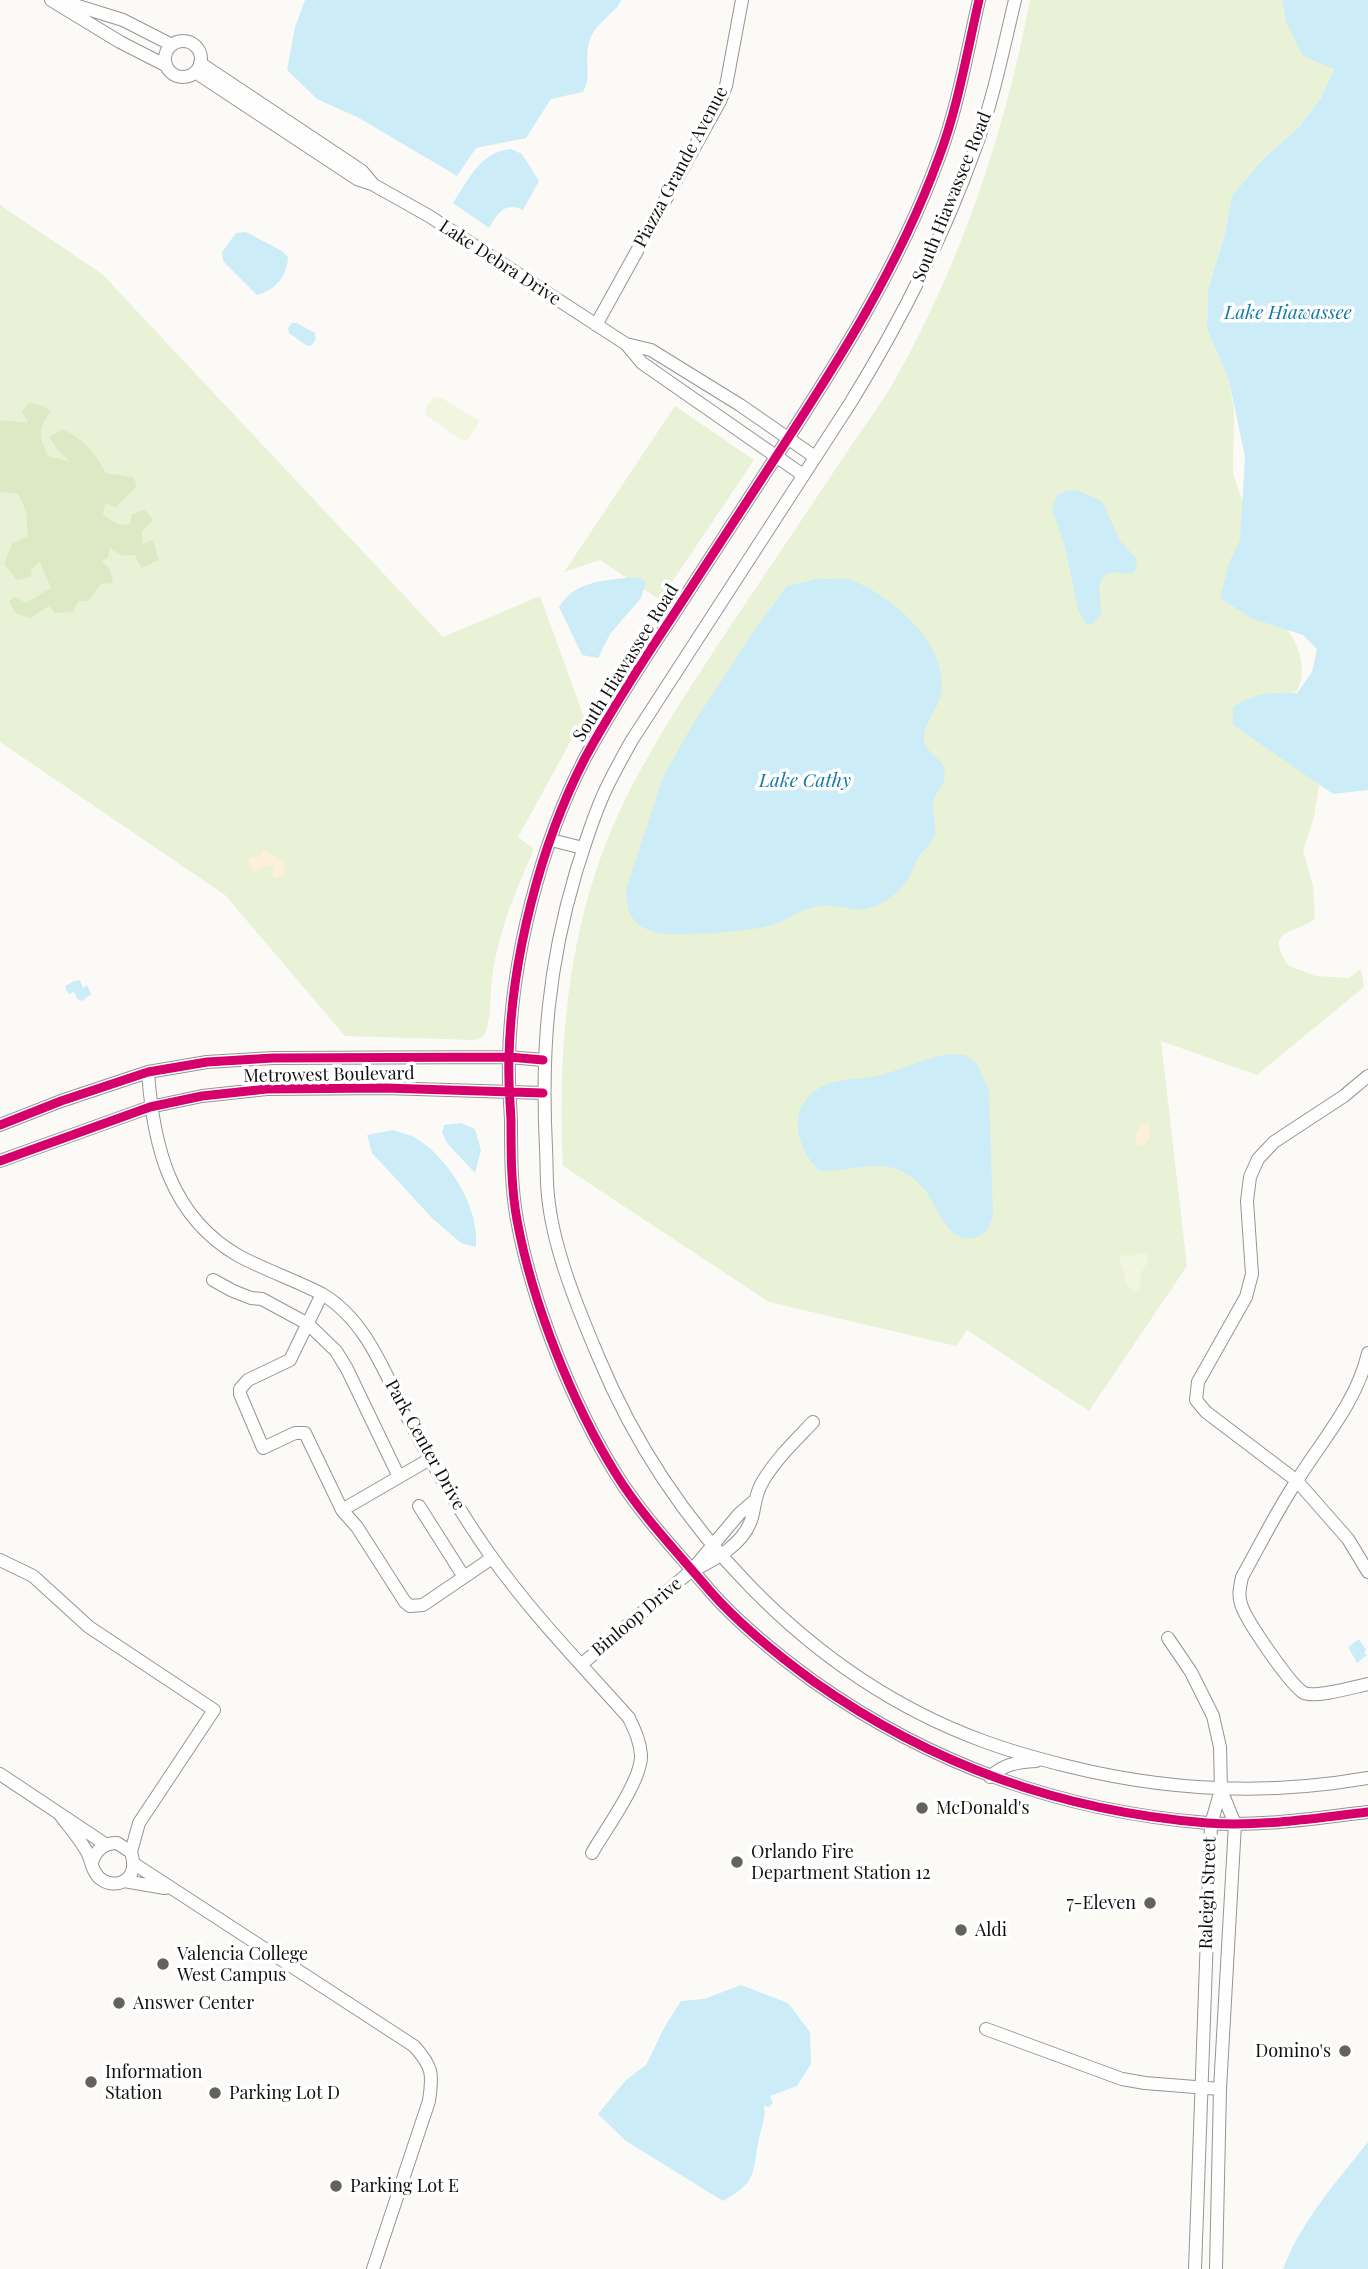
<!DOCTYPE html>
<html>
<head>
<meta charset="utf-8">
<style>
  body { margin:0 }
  canvas { display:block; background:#fcfaf7 }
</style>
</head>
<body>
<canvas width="1368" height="2269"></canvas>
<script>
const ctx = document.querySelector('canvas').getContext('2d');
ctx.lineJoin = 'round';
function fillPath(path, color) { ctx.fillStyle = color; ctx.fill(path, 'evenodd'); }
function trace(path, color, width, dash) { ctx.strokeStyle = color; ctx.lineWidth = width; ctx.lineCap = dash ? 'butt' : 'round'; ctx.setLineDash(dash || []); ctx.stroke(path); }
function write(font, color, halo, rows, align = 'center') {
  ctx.font = font + ' "Playfair Display",serif'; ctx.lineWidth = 7; ctx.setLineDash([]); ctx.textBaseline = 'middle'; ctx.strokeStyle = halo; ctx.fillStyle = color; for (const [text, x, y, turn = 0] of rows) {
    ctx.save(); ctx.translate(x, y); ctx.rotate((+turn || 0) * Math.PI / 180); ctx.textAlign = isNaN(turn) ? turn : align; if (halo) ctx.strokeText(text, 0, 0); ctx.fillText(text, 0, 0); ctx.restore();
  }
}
fillPath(new Path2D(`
  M1030,0h252l4,22 48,46 -13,30 -23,30 -36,32 -30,36 -7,37 -17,57 -1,38 22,53 5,29 -1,63 5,15 47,139c14,16 23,44 12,64l-12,4 37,71 -8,51 -11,34 10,34 2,33c-18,18 -53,8 -26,48l27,10 33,2 12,-9 3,18 -107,88 -96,-34 26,225 -98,145 -122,-81 -11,16 -187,-44 -206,-136c-5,-96 2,-201 32,-292 28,-87 79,-162 128,-237 41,-61 81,-121 122,-182 16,-25 35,-49 50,-75 66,-117 110,-248 135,-380z
  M0,205l102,69 341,363 97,-41 44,121 -66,120 16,12c-17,39 -35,80 -41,123 -4,21 0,44 -9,64l-9,4 -130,-4 -120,-141 -225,-153z
  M675,406l79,54 -94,140 -60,-40 -36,12z`), '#e9f2d6');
fillPath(new Path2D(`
  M29,403l11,2 11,6c-13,18 -12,25 -3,45l23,6 -12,-10 -10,-15 13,-8c24,12 31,21 44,44l27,4 4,9 -21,21 -11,-4 -2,12 16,10 11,-1 2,-10 13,-4 8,10 -11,11v13l11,-4 6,20 -18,8 -6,-13 -12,1 -13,-8 -2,10 -7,3 9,8 3,14 -12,1 -13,17h-10l-5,11 -18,1 -6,-7 -19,12 -15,-5 -6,-12 6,-4 11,6 25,-15 -11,-26 -9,8v7l-14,3 -13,-16 8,-20 16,-8 -2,-25 -8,-17 -18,-2v-72l28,3 -6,-12z`), '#dbeac4');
fillPath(new Path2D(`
  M263,850l22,12 -2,14 -8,2 -3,-3 2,-8 -4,-2 -15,6 -4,-3 -3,-9 6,-3 5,2z
  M1149,1123l1,13 -6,9 -6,1 -3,-8 6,-14z`), '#fcf0d8');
fillPath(new Path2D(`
  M434,397h6l38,23v4l-11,16 -4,1 -36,-25 -2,-7z
  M1142,1252l5,3 1,6 -7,12 -2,16 -5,2 -9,-8v-7l-6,-17 3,-4 9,1z`), '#f2f6e0');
fillPath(new Path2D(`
  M305,0h316c-3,11 -24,21 -31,39 -7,20 3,36 -7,53l-32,7 -25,39 -50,10 -19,28 -98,-58 -42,-19 -30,-29 8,-43z
  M1282,0h86v790l-35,4 -100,-69v-18c20,-14 41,-15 64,-14l15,-21 5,-23 -14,-14 -50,-16 -33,-21 9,-35 11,-23 5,-83 -16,-76 -22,-53 1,-38 17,-57 7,-37 30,-36 36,-32 23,-30 13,-29 -31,-13 -17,-34z
  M511,149l11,5 17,27 -16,29c-18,-9 -26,4 -34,18l-36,-25c16,-24 27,-51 58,-54z
  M246,232l36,19 6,6c-1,20 -13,33 -31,38l-34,-34 -1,-9 14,-19z
  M292,323h5l18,10 1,6 -4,6 -5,1 -18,-13 -1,-5z
  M1077,490l25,11 18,40 16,17 1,9 -4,6c-8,2 -15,-2 -23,0 -17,5 -8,28 -9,41l-10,11 -6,-2 -7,-14 -13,-62 -13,-39 5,-13 10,-4z
  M638,577l8,5 -5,16 -31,36 -12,24 -16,-3 -23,-48c17,-28 49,-27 79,-30z
  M817,579c11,1 26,-2 37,2 40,17 96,65 87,114 -3,14 -18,29 -17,44 0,13 17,18 20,29 4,16 -7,20 -11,34 -2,10 4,21 2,31 -2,11 -9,14 -15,22 -9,13 -7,22 -21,35 -40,37 -50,8 -89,18 -13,4 -25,13 -38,17 -23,7 -81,10 -106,9 -9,-1 -22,-4 -29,-11 -10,-9 -10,-21 -11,-34l37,-112 30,-53 65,-99 29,-39z
  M80,980l3,8 4,-3 4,9 -9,7 -5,-2 -3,-7 -5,2 -3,-4 -1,-4 9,-5z
  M949,1054l16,1 12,9 12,26 4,125c-3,12 -7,20 -20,23 -26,6 -36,-35 -50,-50 -7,-8 -17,-16 -27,-19 -19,-8 -53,3 -76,2 -26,-24 -34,-67 3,-85 17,-8 36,-6 54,-10 25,-6 47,-18 72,-22z
  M461,1123l14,6 6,21 -6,23 -28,-30 -5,-11 2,-7z
  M393,1130c8,3 19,5 26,10 32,22 60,67 57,107l-15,-4 -29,-25 -60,-65 -5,-18z
  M1359,1639l7,11 -2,3 3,2 -10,8 -9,-16z
  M741,1985l47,18 22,29 1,32 -14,22 -27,10 3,7 -4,4 -5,-1c2,13 -2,19 -5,32 -7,35 -1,44 -36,63l-97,-60 -28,-27 28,-34 20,-15 19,-39 16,-25 23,-2z
  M1368,2142v127h-85c18,-48 54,-88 85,-127z`), '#ccedf8');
const minor = new Path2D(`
  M51,0l69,42 45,23
  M979,0c-12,52 -21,107 -40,157 -40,110 -103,208 -167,306 -34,52 -68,104 -102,157 -30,45 -59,90 -85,138 -45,87 -74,202 -76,300 -1,21 1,42 2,62 0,33 0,68 6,100 15,82 55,183 99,254 26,42 62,79 94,117 30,34 66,63 103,90 119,84 248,130 394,142 54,4 107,-5 161,-11
  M1015,0c-12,50 -22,101 -40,149 -32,89 -75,173 -124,253l-219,338c-9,16 -18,32 -26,49 -13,27 -21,55 -30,83 -28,94 -35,178 -30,276 1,19 0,38 3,56 6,49 30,107 49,152 70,169 211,321 385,385 27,10 56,18 84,25 100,25 199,30 301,12
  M62,1l61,19 49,25
  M165 59a18 18 0 1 1 36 0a18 18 0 1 1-36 0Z
  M200,63l162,108 10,12
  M195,72l162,107 15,5 57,32 197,128 16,19 161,112
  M596,325l124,-224 6,-15 16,-86
  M626,344l25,6 89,55 75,52
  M551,840l32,8
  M148,1072c5,73 22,145 91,184 26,14 56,24 83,38 47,28 64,84 89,130 24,45 50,90 80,132 41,58 91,109 138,162 6,13 11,23 12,37 1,25 -36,75 -49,98
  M1368,1076l-24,20 -70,46 -16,17 -8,18 -3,24 5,73 -6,23 -48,85 -2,18 10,12 91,69 51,58 20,33
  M0,1125l61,-24 87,-29 59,-10 66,-4 236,-1 34,3
  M0,1161l150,-54 52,-11 65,-7 118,-1 158,5
  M213,1280l20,11 18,7 11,1 46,25 28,27 11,18 52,108
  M322,1294l-32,66 -42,20 -8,9v5l23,54 32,-15h10l37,77 88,-51
  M1368,1353c-11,48 -44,85 -70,126 -21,31 -38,66 -56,98 -2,10 -4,18 -1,27 4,15 50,82 63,89 12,5 50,-6 64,-9
  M419,1506l45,71
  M342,1510l15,17 48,75 5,4 13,-1 69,-47
  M0,1560l33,16 56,51 125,83 -75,113 -8,29
  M696,1569c20,-10 45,-24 54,-46 6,-14 3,-26 13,-42 13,-22 32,-40 50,-59
  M1168,1638l23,34 22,44 7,31 1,43 -10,34 -16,445
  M582,1664l110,-94 47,-56 15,-13
  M0,1774l105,70
  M990,1777c14,-13 27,-15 46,-16
  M61,1816c9,12 19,23 26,36 4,7 4,14 8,20 7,14 28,16 36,2 4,-8 2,-14 0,-22l-14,-9c-13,0 -21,7 -25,19
  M133,1863l281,183c19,21 19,28 15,55l-56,168
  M124,1881l41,7
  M986,2029l136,50 23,4 75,6
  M1216,2269l4,-180 15,-265 -14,-34`);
trace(minor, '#969594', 14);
trace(minor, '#fffefe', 12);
trace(new Path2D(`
  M979,0c-12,52 -21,107 -40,157 -40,110 -103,208 -167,306 -34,52 -68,104 -102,157 -30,45 -59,90 -85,138 -45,87 -74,202 -76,300 -1,21 1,42 2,62 0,33 0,68 6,100 15,82 55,183 99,254 26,42 62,79 94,117 30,34 66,63 103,90 119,84 248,130 394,142 54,4 107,-5 161,-11
  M0,1125l61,-24 87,-29 59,-10 66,-4 236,-1 34,3
  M0,1161l150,-54 52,-11 65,-7 118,-1 158,5`), '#d6006c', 9);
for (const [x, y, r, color] of [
  [922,1808,7,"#636261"],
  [737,1862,7,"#636261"],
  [1150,1903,7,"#636261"],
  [961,1930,7,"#636261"],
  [163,1964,7,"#636261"],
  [119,2003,7,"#636261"],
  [1345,2051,7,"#636261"],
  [91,2082,7,"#636261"],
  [215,2093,7,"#636261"],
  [336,2186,7,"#636261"]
]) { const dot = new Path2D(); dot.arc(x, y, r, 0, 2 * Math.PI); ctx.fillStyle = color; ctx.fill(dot); trace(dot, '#fff', 2.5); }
write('18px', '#101010', '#fff', [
  ["Piazza Grande Avenue",681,167,-62],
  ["South Hiawassee Road",952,197,-68],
  ["Lake Debra Drive",500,263,33],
  ["South Hiawassee Road",626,663,-58],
  ["Metrowest Boulevard",329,1075,-1],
  ["Park Center Drive",425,1445,61],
  ["Binloop Drive",637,1617,-40],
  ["Raleigh Street",1208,1893,-88]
]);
write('18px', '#101010', '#fff', [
  ["McDonald's",936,1808],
  ["Orlando Fire",751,1852],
  ["Department Station 12",751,1873],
  ["7-Eleven",1136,1903,"right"],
  ["Aldi",975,1930],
  ["Valencia College",177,1954],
  ["West Campus",177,1975],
  ["Answer Center",133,2003],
  ["Domino's",1331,2051,"right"],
  ["Information",105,2072],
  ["Station",105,2093],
  ["Parking Lot D",229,2093],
  ["Parking Lot E",350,2186]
], 'left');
write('italic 19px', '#147aa8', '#fff', [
  ["Lake Hiawassee",1288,313],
  ["Lake Cathy",805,781]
]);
</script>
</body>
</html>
